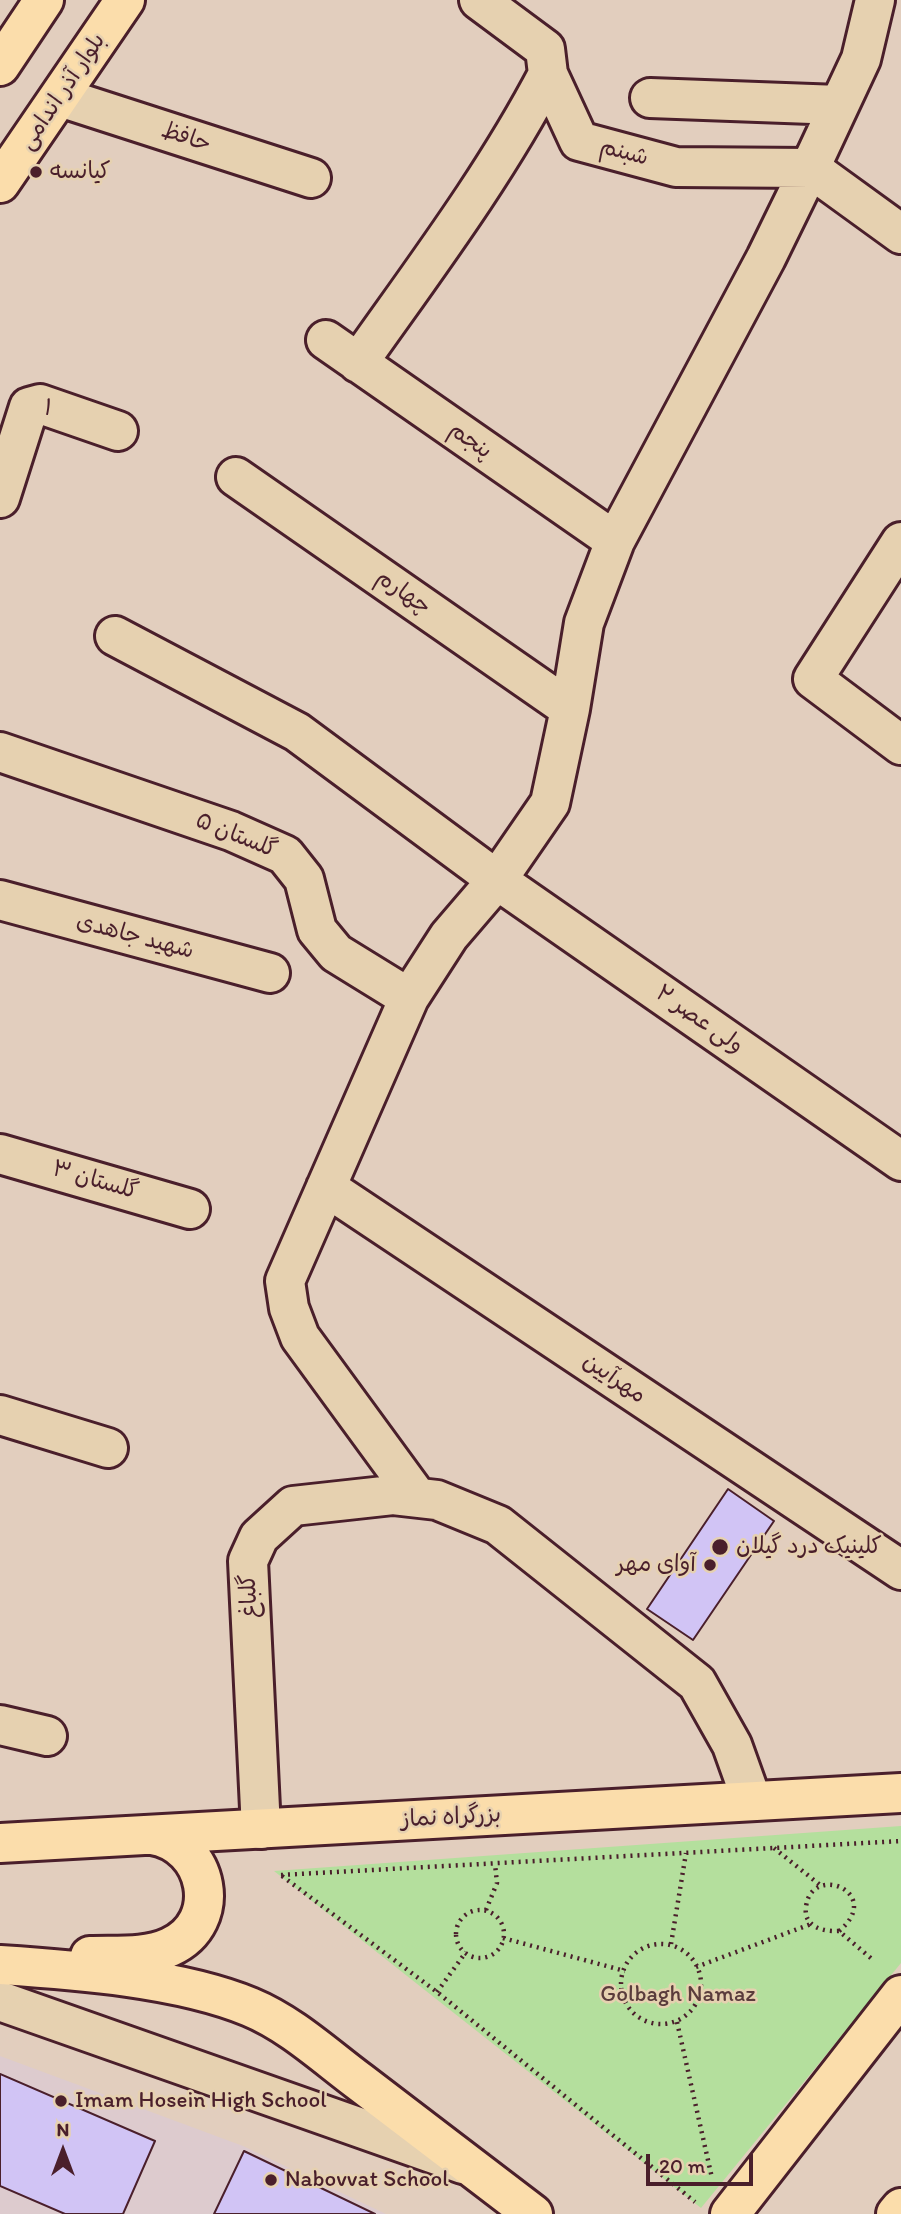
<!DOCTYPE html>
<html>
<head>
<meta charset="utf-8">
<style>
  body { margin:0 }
  #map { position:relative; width:901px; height:2214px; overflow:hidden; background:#e2cebe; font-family:Itim,sans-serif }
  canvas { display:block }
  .north { position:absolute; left:28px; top:2116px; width:70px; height:70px; -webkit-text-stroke:5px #e6d1b0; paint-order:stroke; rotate:0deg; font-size:19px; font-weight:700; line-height:28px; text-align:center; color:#4a1f2b }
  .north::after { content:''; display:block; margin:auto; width:24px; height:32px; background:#4a1f2b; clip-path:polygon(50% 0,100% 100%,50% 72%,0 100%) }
  .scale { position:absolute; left:646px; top:2154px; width:107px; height:32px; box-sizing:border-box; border:4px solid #4a1f2b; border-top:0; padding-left:9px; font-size:21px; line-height:24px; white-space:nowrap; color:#4a1f2b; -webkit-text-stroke:5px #e6d1b0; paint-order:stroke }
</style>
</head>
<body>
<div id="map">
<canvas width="901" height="2214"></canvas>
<div class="north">N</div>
<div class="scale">20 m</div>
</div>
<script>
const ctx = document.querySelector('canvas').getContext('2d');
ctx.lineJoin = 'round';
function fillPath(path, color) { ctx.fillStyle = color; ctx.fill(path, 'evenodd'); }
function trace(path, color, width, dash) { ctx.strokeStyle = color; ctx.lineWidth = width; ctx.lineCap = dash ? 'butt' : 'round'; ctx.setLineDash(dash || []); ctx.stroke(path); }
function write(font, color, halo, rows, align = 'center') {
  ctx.font = font + ' Itim,"Playpen Sans Arabic",sans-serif'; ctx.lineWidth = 5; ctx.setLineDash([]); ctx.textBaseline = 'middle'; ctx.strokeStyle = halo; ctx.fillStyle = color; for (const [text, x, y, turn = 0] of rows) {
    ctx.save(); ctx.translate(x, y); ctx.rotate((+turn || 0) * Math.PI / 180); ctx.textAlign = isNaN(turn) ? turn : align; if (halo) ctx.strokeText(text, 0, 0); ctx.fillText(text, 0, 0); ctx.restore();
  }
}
fillPath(new Path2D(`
  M0,2056l243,90 143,68h-386z`), '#ddcbce');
fillPath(new Path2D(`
  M901,1826v137l-200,245 -427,-337z`), '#b4df9d');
const building = new Path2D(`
  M728,1489l46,32 -81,119 -46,-31z
  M0,2074l155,67 -32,73h-58l-65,-28z
  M244,2151l131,63h-161z`);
fillPath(building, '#d1c4f5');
trace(building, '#4a1f2b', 2);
const minor = new Path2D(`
  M479,0l66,49 3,25 31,67 97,26 134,1 91,66
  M60,97l251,81
  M650,98l189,7
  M326,340l289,201
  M358,363c67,-95 136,-186 190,-289
  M236,477l334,232
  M0,498l29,-91 11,-3 78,27
  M901,542l-88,137 88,66
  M115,636l182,96 200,148 404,281
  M0,752l231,79 54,24 19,24 13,51 19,23 73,45
  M0,900l270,73
  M0,1154l190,55
  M326,1187l575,383
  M0,1415l108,33
  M417,1497l-117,-160 -11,-29 -4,-27 124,-283 40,-62 48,-56 53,-77 20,-94 14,-86 31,-82 151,-283 44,-90 51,-109 14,-59
  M0,1725l47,11
  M261,1829l-13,-268 11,-24 34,-31 100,-11 44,5 61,25 199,158 35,62 20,56
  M0,2001l463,163`);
const major = new Path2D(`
  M0,66l44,-66
  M0,183l125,-183`);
const highway = new Path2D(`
  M0,1843l901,-50
  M90,1956c26,-1 56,2 80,-9 55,-25 39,-103 -18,-112
  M0,1965c77,5 180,13 250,42 41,17 75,49 110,75 58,44 115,88 173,132
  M730,2214l171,-219
  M896,2214l5,-6`);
trace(minor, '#4a1f2b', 44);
trace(major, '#4a1f2b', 44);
trace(highway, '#4a1f2b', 44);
trace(new Path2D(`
  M774,1848l46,37
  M281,1875l620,-34
  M282,1876l155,116 258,210
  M456 1934a24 24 0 1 1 48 0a24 24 0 1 1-48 0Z
  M486,1910l11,-27 -2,-19
  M839,1931c46,-38 -28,-69 -33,-24 -3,20 18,25 33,24l34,29
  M503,1938l122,33
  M671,1944l15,-91
  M621 1984a40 40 0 1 1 80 0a40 40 0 1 1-80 0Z
  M696,1967l115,-43
  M437,1992l29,-40
  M677,2022l35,156`), '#4a1f2b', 4.5, [2, 5]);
trace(minor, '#e6d1b0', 38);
trace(major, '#fbddab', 38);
trace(highway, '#fbddab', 38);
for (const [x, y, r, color] of [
  [36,172,7,"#4a1f2b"],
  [720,1547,9,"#4a1f2b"],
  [710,1565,7,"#4a1f2b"],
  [61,2101,7,"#4a1f2b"],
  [271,2180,7,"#4a1f2b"]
]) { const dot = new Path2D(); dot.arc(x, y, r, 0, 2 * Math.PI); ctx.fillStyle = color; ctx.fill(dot); trace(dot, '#e6d1b0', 2.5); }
write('23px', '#4a1f2b', '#e6d1b0', [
  ["بلوار آذر اندامی",63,92,-56],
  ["حافظ",186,138,18],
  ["شبنم",624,153,15],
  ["۱",48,409,12],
  ["پنجم",470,441,35],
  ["چهارم",403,593,35],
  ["گلستان ۵",236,836,22],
  ["شهید جاهدی",135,937,15],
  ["ولی عصر ۲",699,1020,35],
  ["گلستان ۳",95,1181,16],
  ["مهرآیین",614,1379,34],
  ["گلباغ",250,1596,-93],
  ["بزرگراه نماز",451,1818,-3]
]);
write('23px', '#4a1f2b', '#e6d1b0', [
  ["کیانسه",50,172],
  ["کلینیک درد گیلان",736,1547],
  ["آوای مهر",696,1565,"right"],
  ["Imam Hosein High School",75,2101],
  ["Nabovvat School",285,2180]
], 'left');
write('23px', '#5a3c3c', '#e6d1b0', [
  ["Golbagh Namaz",678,1995]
]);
</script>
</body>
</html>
